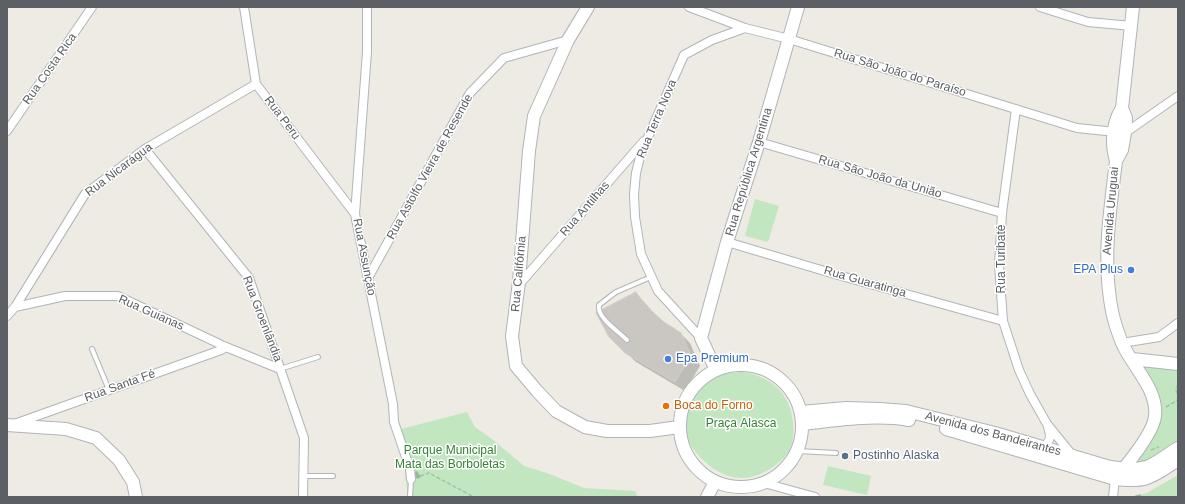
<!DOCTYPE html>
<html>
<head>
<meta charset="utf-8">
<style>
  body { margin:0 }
  #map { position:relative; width:1185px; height:504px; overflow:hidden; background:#eeebe4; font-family:Arial,sans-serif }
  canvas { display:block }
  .frame { position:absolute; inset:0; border:8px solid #5c6064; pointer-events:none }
</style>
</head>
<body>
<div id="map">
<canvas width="1185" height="504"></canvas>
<div class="frame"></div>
</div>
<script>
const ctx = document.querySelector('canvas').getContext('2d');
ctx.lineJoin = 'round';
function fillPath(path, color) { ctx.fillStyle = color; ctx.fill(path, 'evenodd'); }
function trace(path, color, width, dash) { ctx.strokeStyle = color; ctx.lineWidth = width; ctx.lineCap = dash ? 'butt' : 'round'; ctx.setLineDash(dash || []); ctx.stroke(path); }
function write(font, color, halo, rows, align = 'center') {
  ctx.font = font + ' Arial,sans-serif'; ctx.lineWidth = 3; ctx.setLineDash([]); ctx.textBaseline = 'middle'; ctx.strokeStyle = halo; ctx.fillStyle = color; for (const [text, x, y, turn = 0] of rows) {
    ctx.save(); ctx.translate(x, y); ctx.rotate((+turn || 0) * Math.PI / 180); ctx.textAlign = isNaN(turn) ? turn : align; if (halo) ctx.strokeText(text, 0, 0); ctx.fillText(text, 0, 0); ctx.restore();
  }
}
fillPath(new Path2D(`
  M755,199l24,7 -11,36 -23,-6z
  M1143,365l35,2v75c-9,6 -30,23 -41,19 10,-18 28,-41 22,-61 -3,-13 -10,-23 -16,-35z
  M742,372c28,4 49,21 51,51 2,21 -3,32 -20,44 -9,6 -20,11 -31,11 -20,1 -47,-20 -54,-39 -8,-22 7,-52 27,-62 9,-4 18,-4 27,-5z
  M467,412l8,15 17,12 32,27 23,7 37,15 51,3 3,6h-230l-3,-23 9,-3 -13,-42z
  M828,466l43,10 -4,19 -44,-10z
  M1178,475v22h-49l18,-4z`), '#c2e6c0');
fillPath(new Path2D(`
  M636,293l27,30 17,10 10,10 10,23 -15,25 -49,-29 -27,-26z
  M417,471l4,6 -4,2 -4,-6z
  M1140,494l2,3h-8v-1z`), '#0003');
const building = new Path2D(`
  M636,292l9,13 19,17 17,11 10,23 -16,26 -50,-29 -16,-16 -13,-24z`);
fillPath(building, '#cac6c1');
trace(building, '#d3cdc2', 1);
const lane = new Path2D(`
  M627,340c-8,-8 -31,-23 -28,-35l17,-13 35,-15
  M92,349l17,41
  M280,369l38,-12
  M797,451l39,2
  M304,476h29
  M410,497l1,-18`);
const street = new Path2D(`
  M244,7l12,77 99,130
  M367,7v45l-12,162 38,190 1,18 16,47 1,10
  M689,7l56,21 44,11 288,89 48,5 53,-37
  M1040,7l48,15 44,4
  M1016,109l-14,104 -3,52 4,56 16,49 11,24 17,30 26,32
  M7,131l85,-124
  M759,142l243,71
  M145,149l104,129 55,160 -1,59
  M727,242l111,33 165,46
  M368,278l102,-185 34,-35 64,-18
  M519,282l4,-2 121,-139
  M15,307l50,-11h53l108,51 54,22
  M7,316l8,-9 70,-113 60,-45 111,-65
  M701,338l-43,-47 -17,-37 -6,-37 -1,-23 2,-21 5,-20 43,-98 28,-15 33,-12
  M1122,343l37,-6 19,-14
  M17,423l204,-73 5,-3
  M1045,447c6,-9 6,-10 3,-20
  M764,483l51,14
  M1113,497l2,-18`);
const secondary = new Path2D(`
  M588,7l-20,33 -34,76 -5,35 -10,131 -7,54 4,30 21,25 19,20 29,16 22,4h43l29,-4
  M1116,161l6,-11 3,-17 1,-15 -4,-10
  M1132,359l46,5
  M680 426a61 61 0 1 1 122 0a61 61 0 1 1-122 0Z
  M716,370l-15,-32 26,-96 32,-100 39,-135
  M801,412l45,-4 34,1 26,2 89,22 115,34c13,2 29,4 41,-2 9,-4 18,-12 27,-17
  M803,424c33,-4 73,-10 106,-4
  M7,425l59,4 30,9 23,22 14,22 3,15
  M946,429l169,50c32,4 37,-2 63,-19
  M1115,479c11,-13 39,-47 40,-63 3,-27 -23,-50 -33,-73 -4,-10 -8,-22 -10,-32 -10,-50 -2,-100 4,-150 -5,-18 -4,-37 6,-53l11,-101
  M707,497l8,-15`);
trace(lane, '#b1b5b9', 6);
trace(street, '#b1b5b9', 10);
trace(secondary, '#b0b4b9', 14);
trace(new Path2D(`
  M1178,384l-2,6 2,5
  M1166,407l12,-7
  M1151,450l8,-3
  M420,476l9,-3 45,24`), '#99c7a4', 1.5, [4, 2]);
trace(lane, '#fff', 4);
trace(street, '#fff', 8);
trace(secondary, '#fff', 12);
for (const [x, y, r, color] of [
  [1131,270,4,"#3f7fe0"],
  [668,359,4,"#3f7fe0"],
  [666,406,4,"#e8710a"],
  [845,456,4,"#5c6f8a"]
]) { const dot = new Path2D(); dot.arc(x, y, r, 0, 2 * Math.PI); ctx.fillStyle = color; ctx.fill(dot); trace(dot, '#fff', 1.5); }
write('12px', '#5c6064', '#fff', [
  ["Rua Costa Rica",50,69,-55],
  ["Rua São João do Paraíso",900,73,17],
  ["Rua Peru",282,118,53],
  ["Rua Terra Nova",657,119,-67],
  ["Rua Astolfo Vieira de Resende",430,167,-61],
  ["Rua Nicarágua",119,170,-37],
  ["Rua República Argentina",749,172,-73],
  ["Rua São João da União",880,177,16],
  ["Rua Antilhas",585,209,-49],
  ["Avenida Uruguai",1111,211,-85],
  ["Rua Assunção",364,257,79],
  ["Rua Turibaté",1002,259,-90],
  ["Rua Califórnia",519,274,-85],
  ["Rua Guaratinga",865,282,16],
  ["Rua Guianas",151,313,24],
  ["Rua Groenlândia",262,319,69],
  ["Rua Santa Fé",120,386,-20],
  ["Avenida dos Bandeirantes",993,434,15]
]);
write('12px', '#366cbe', '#fff', [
  ["EPA Plus",1123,270],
  ["Epa Premium",676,359,"left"]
], 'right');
write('12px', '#c56008', '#fff', [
  ["Boca do Forno",674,406]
], 'left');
write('12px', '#348334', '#fff', [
  ["Praça Alasca",741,424],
  ["Parque Municipal",450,451],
  ["Mata das Borboletas",450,465]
]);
write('12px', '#4e5e75', '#fff', [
  ["Postinho Alaska",853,456]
], 'left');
</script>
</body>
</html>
